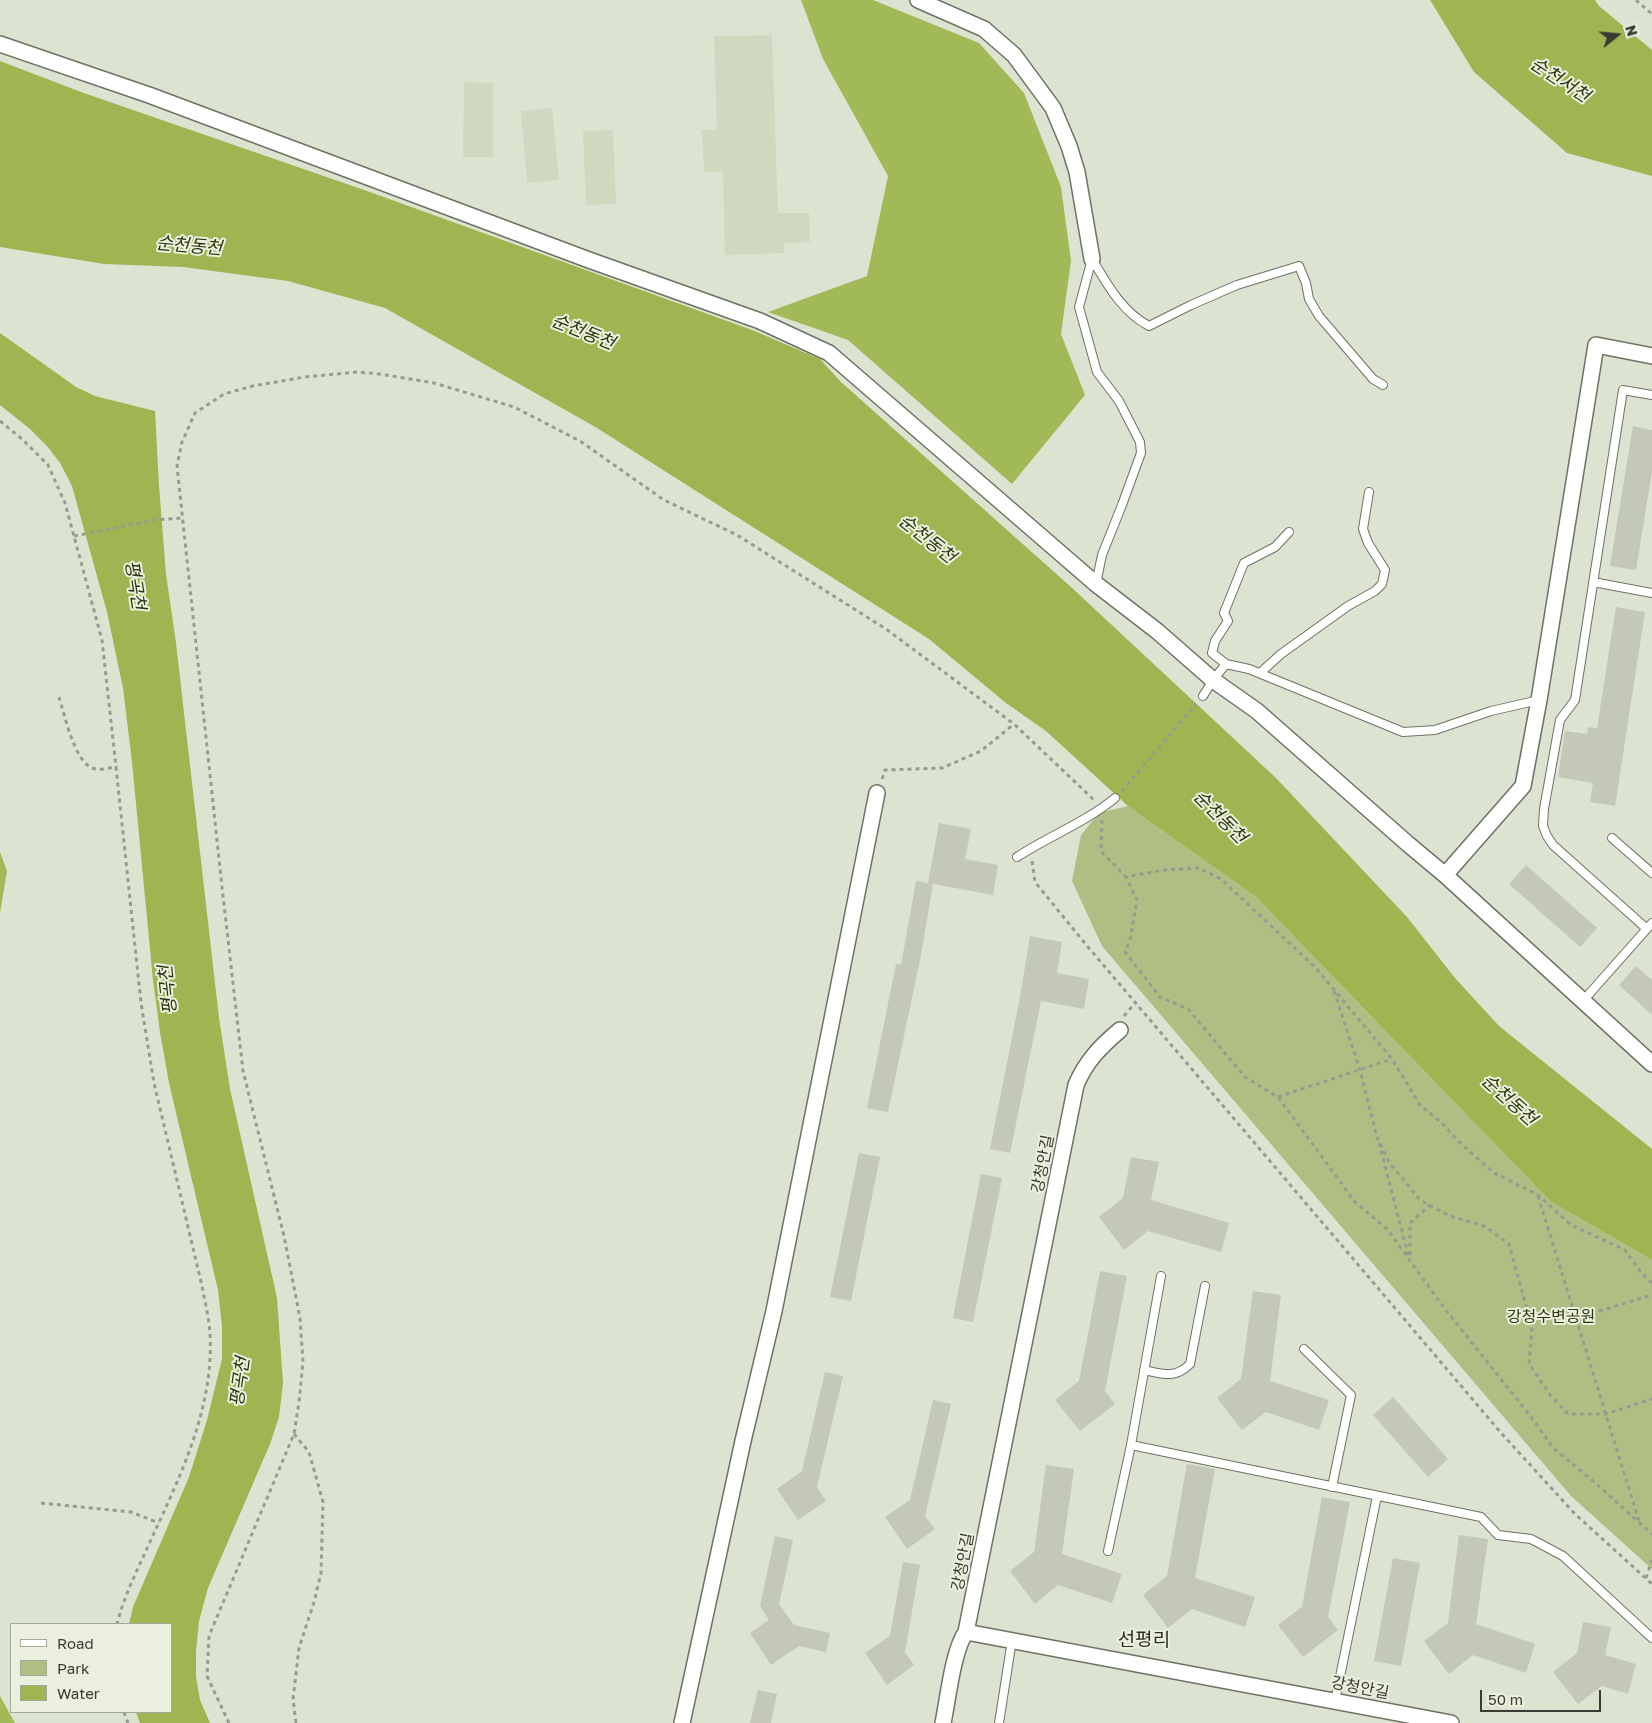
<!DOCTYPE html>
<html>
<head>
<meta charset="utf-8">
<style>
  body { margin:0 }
  #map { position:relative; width:1652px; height:1723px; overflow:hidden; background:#dde3d1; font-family:"Golos Text",sans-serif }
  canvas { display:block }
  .legend { position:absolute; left:10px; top:1623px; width:162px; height:90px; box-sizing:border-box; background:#ebf0de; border:1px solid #a4a89a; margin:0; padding:6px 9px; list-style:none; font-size:15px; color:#393b34 }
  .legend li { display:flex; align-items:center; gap:10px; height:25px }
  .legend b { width:25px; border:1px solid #a4a89a }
  .north { position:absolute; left:1592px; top:10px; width:50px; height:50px; -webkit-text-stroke:4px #ebf0de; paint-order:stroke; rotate:73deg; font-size:14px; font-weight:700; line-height:20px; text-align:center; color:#393b34 }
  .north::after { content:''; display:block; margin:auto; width:18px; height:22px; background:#393b34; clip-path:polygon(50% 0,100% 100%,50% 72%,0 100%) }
  .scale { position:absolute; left:1480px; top:1690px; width:121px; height:22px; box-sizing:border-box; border:2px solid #393b34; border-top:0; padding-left:6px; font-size:15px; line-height:18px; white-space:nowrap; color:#393b34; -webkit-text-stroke:4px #ebf0de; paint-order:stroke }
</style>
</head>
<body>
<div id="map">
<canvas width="1652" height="1723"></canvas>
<ul class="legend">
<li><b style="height:6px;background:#fff"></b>Road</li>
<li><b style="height:14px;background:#afbf84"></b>Park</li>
<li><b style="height:14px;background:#9eb552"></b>Water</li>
</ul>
<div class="north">N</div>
<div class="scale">50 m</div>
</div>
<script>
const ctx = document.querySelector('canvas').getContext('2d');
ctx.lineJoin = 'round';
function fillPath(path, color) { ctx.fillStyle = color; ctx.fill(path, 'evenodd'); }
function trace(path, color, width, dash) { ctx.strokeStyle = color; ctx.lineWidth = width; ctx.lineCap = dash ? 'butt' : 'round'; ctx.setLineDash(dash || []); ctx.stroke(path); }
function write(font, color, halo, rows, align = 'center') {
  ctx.font = font + ' "Golos Text","Noto Sans KR",sans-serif'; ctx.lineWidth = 4; ctx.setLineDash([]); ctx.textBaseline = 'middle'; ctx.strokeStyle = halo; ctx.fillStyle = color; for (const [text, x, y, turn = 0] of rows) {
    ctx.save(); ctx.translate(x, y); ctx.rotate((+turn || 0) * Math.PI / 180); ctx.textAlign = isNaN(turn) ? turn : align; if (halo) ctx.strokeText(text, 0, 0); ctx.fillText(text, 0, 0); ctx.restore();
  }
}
fillPath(new Path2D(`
  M772,35l6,178h31l1,29 -26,1v10l-59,2 -2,-83h-19l-2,-42h15l-3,-94z
  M464,82l29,1v74h-30z
  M552,108l7,72 -32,3 -6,-72z
  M613,130l3,74 -30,1 -3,-74z`), '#d1d8c0');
fillPath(new Path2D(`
  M1128,806l128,91 294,304 102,59v309l-81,-73 -469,-550 -30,-65 9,-46 18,-22z`), '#afbf84');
fillPath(new Path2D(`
  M801,0h72l106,43 45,50 37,94 10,74 -10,73 24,61 -73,89 -164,-144 -80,-28 99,-36 21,-100 -65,-117z
  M0,852l7,19 -7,42z
  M0,1696l15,27h-15z`), '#a1b956');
fillPath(new Path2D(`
  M1430,0h165l4,6 53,44v126l-85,-23 -93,-81z
  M0,61l81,31 286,99 385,139 68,29 21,23 230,205 205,191 131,139 48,61 44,48 153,123v111l-102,-59 -294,-304 -128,-91 -82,-75 -40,-28 -77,-64 -332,-211 -212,-120 -97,-27 -105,-14 -79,-3 -104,-17z
  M0,333l76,54 19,9 60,15 4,75 7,88 10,69 43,375 11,71 47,209 6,85 -4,34 -9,27 -62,144 -9,33 -3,30v26l4,23 10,23h-70l-4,-11h35v-88h-42l4,-17 56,-130 18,-57 15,-61v-33l-4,-36 -49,-207 -9,-51 -7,-52 -21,-218 -9,-74 -16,-76 -35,-126 -12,-23 -13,-17 -17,-17 -30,-24z`), '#9eb552');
fillPath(new Path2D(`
  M1633,426l19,4v42l-16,98 -26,-4z
  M1616,607l29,5 -30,194 -25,-4 3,-19 -35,-6 7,-46 22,3 1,-7 9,1z
  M939,823l32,6 -6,30 33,6 -5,30 -65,-12z
  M1526,865l71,63 -17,19 -71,-63z
  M916,881l17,3 -12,71 -33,157 -21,-4 29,-144 5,1z
  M1030,936l32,6 -5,31 32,6 -5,30 -43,-8 -31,152 -20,-4 30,-152z
  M1636,966l16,14v35l-33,-30z
  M859,1153l21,4 -29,144 -21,-4z
  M1131,1157l28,5 -8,38 78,23 -8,29 -73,-21 -24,19 -25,-33 24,-19z
  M981,1174l21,4 -29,144 -20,-4z
  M1100,1271l27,5 -22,115 10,13 -35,27 -25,-31 24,-19z
  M1253,1291l28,4 -11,86 59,19 -10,30 -53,-18 -24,18 -25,-32 24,-19z
  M825,1372l18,4 -26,111 9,14 -28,19 -21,-31 25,-18z
  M1393,1397l55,62 -20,18 -55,-62z
  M933,1400l18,4 -26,112 10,13 -28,20 -22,-32 25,-17z
  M1187,1464l28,5 -20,109 60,19 -10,30 -53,-18 -24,19 -25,-33 24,-19z
  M1046,1465l28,4 -12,85 60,20 -10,29 -54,-18 -23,19 -25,-33 24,-19z
  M1322,1497l28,5 -22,115 10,13 -35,27 -25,-32 24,-18z
  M1459,1535l29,4 -12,85 59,20 -9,29 -53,-18 -24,19 -25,-33 24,-18z
  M775,1536l18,4 -14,64 15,21 36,8 -4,19 -27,-6 -28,19 -21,-32 19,-13 -9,-14z
  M1393,1558l27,5 -19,103 -27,-5z
  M903,1562l17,3 -15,87 9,13 -27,20 -22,-32 25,-17z
  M1583,1622l28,5 -6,28 31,9 -8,30 -26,-8 -24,18 -25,-32 24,-19z
  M758,1690l19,4 -6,29h-21z`), '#c3c8b8');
const service = new Path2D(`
  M1593,582l59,11
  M1096,584l6,-29 20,-50 19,-52 -1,-11 -21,-41 -22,-29 -18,-65 13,-48c15,25 30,53 57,67l42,-21 46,-20 62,-19 7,17 3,16 10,17 54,63 10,6
  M1226,664l-14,-11 3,-12 13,-20 -4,-8 20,-50 31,-16 14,-15
  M1260,673l21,-19 67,-48 27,-15 7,-7 3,-14 -17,-27 -5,-14 6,-37
  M1203,696l10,-16 13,-16 23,5 154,63 32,-2 56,-19 48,-11
  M1612,838l40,35
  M1017,857c32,-21 69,-35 98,-59
  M1647,929l-94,-84 -6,-9 -4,-10 1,-17 16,-89 15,-20 48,-310 29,5
  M1582,1002l70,-79
  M1304,1349l47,46 -19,92
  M1144,1370c19,4 31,9 46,-6l15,-78
  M1131,1445l30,-169
  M1108,1551l23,-106 350,72 17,18 33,4 32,17 89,82
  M1335,1701l42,-205
  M999,1723l13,-83`);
const minor = new Path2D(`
  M918,0l66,29 30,26 39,53 16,38 8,26 15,87
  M0,44l149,51 440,165 171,61 69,32 267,231 61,47 56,49 44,31 151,133 37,31
  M1652,356l-56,-11 -57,355 -16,86 -78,89 207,189
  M1120,1030c-19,16 -34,31 -44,55l-110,547 485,91
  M682,1723l61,-282 31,-130 103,-518
  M943,1723c5,-24 10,-73 23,-91`);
trace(service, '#6d7263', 10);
trace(minor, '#6d7263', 18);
trace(new Path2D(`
  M1636,0l16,14
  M0,421l22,18 26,26 17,38 37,137 14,127
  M74,536l80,-16 28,-2
  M59,697c6,19 15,63 33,71 7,3 17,0 24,-1l25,236 13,80 48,203c3,16 7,32 8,48 4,70 -27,137 -56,199 -13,30 -29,59 -37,91
  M882,779l3,-9 57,-2 39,-17 33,-27
  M1122,791l74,-87
  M1102,820l-1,31 25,26
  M1032,861l3,21 53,65 414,487 73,80 77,70
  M1334,991l26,79 17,67 12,25 31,38 30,16 34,10 25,18 23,83 -3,37 22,32 17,18h38l46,-15
  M1124,1016l11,-13
  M1278,1097l114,-38
  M1379,1143l30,115
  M1538,1196l101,325
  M1410,1255v-32l20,-18
  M1652,1283l-10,-9 -17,-24 -54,-25 -33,-30 -44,-22 -36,-32 -15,-17 -23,-19 -28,-46 -77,-92 -94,-88 -22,-11 -35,2 -38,7 11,23 -7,40 -5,12 35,45 28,12 57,68 33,20 77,105 32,27 58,80 87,109 21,30 39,32 60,54
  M1576,1318l76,-23
  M294,1434l15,18 14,50 -2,71 -7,29 -15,46 -6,51 3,24
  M41,1503l90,9 28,11
  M1646,1578l6,-18
  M124,1712l4,11
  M229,1723l-22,-47 2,-40 85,-202 5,-32 4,-40 -3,-44 -16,-82 -41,-165 -21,-184 -45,-421 5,-24 13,-29 29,-19 29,-8 52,-9 53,-5 22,2 54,9 80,24 66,34 84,59 73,35 149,94 128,95 80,76`), '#979c8e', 3, [4, 4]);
trace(service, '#fff', 8);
trace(minor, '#fff', 15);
write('16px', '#393b34', '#ebf0de', [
  ["강청안길",1043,1164,-79],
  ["강청안길",963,1562,-79],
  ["강청안길",1360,1688,11]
]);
write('16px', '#30390f', '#ebf0de', [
  ["강청수변공원",1551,1317]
]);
write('italic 18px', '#2b340a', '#ebf0de', [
  ["순천서천",1560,80,33],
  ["순천동천",189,246,5],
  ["순천동천",583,332,22],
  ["순천동천",927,539,38],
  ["평곡천",135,585,81],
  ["순천동천",1220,817,45],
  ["평곡천",168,990,-96],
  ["순천동천",1509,1100,42],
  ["평곡천",240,1382,-82]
]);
write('19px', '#2c3022', '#ebf0de', [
  ["선평리",1144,1640]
]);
</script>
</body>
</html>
